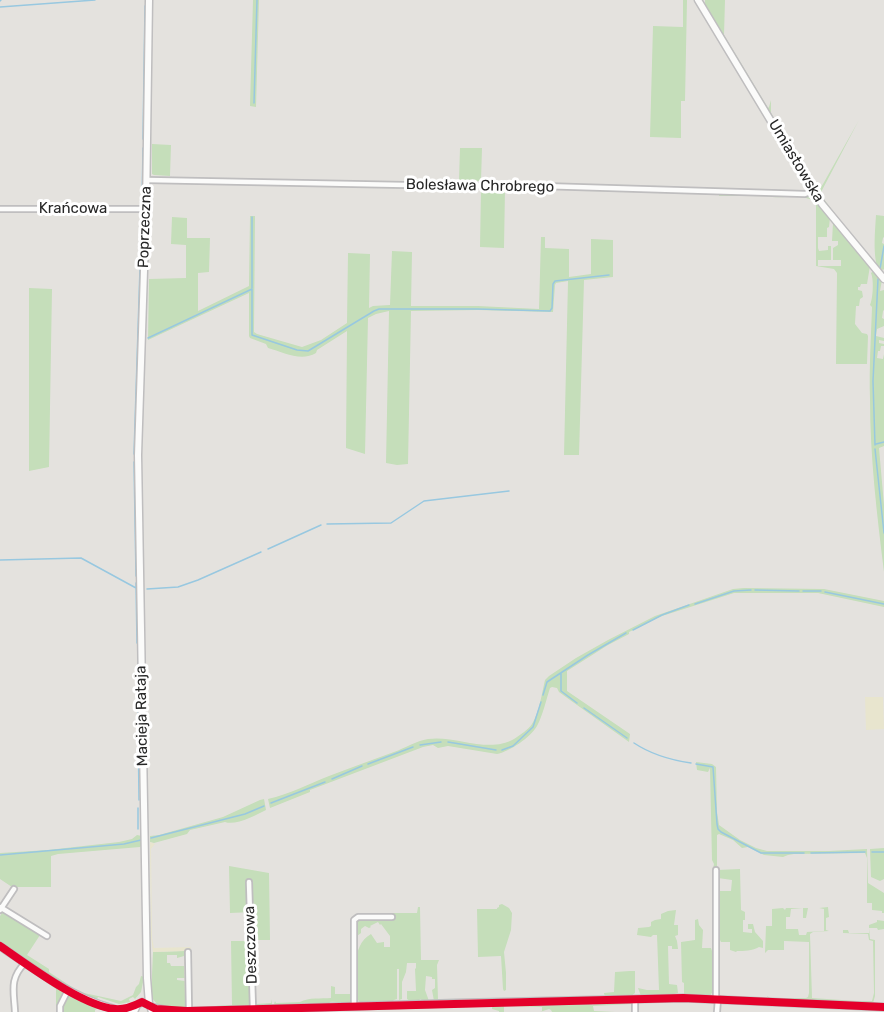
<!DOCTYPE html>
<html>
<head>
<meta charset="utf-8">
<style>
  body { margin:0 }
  canvas { display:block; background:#e4e2de }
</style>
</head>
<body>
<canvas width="884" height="1012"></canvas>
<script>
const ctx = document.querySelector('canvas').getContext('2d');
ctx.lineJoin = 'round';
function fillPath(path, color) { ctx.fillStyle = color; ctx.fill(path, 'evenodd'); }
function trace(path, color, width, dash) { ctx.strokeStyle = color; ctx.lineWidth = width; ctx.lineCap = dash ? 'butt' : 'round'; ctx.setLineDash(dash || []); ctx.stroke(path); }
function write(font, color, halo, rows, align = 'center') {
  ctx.font = font + ' Rubik,sans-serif'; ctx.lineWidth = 6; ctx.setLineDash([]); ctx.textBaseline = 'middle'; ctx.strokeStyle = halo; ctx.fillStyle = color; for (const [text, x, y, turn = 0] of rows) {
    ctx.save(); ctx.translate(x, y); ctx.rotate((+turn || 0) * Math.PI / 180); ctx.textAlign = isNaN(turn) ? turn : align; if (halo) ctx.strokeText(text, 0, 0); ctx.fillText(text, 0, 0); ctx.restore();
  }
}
fillPath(new Path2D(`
  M253,0h6l-3,107 -6,-1z
  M683,0h4l-2,101h-4v37l-31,-1 3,-111 30,1z
  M705,0h20l-1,35 44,73 1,-1 2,-7v13l27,46h2v4l18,28 5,-7 36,-64 -39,74 38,50 -39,-48 -114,-189z
  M152,144l19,1 -1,31 -16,-1 -2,-1z
  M460,148h22l-1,33h-22z
  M505,189l-1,59 -24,-1 1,-57z
  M719,194l89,3 8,5 14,16 -1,9 -2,1v9h-9v11l1,3 9,-1v-4h3v14h-13v6h23v-6h-8v-12l5,-3v-4h-6l1,-18 37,43 -3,18h-6l-1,3h-2v3l4,1 1,6 -3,2 -1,7h-3l-1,18 7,9 5,1 1,2 -1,28h-31l1,-91 -3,-4 -18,-3v-63c-12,-11 -35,-3 -49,-7h-48z
  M876,215l8,1v21l-1,1 -1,5 2,1v25l-1,1 -6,-3c-4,-16 -2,-35 -1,-52z
  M250,216h5l-1,116 3,2 45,13 19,-7 26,-17 1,-70 22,1 -1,54 4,-2 17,-1 2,-54 20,1 -1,54h67l61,3 2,-72h4v11l24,1v28l22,-3v-35l22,1v37l-29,3 -5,175h-15l4,-174 -12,2 -1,2 -2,27 -75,-2 -67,1 -3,153 -11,1 -11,-2 3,-152 -13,3 -8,4 -3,136 -19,-6 1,-117 -30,19 -1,3c-15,9 -33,-1 -48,-5l-2,-4 -16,-6 -1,-2v-43l-101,47 1,-61 37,-1v-33l-15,-1 1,-27 15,1v20h23l-1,34 -11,1v38l51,-25z
  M874,270l8,10 -2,11 4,-1v20l-1,1 -1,7 2,1v7l-7,3 -1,7 8,2v3l-5,-1v3l5,1v2h-3l-1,5h-2l-1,7 6,1 1,-5v92l-5,2 5,57v67c-7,-57 -14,-115 -14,-173 -1,-31 1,-61 2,-92l-2,-2c3,-6 4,-25 1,-32z
  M29,288l23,1 -3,178 -20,4z
  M744,588l80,1 60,12v6l-66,-14h-84l-72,23 -33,16v2l-21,11 -41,26v20l63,43 -1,8 -59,-42 -11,-8 -2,-4 -5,-1 -2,1c-4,12 -7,27 -13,38 -6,11 -28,26 -40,28l-49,-8 -10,2 -5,-3 -10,2 -113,43v2l-40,16 -2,-9c21,-5 41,-15 61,-23 21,-8 43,-16 65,-24 11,-4 22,-11 34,-13 28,-4 60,15 86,0 6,-4 14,-9 18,-15 7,-11 10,-31 13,-44l4,-4 27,-18 32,-18 47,-24 78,-27z
  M696,762l16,2 4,3 1,45 2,13 21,15 16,8 11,3h62l38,-2 1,34 16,10v20h-2v-2l-10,-1v-7h-5v-45l-2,-5 -71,1 -6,1 -5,2 -19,-2 -16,-8 -6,1 -9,-8 -14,-6 -2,1v31l-2,4 -2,-1 1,-5 -2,-4 -2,-92 -2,4 -11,-2z
  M264,799l2,11c-10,5 -30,16 -41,12l-35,8 -3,4 -33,9 -4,-1v-6l9,-1 64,-18 37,-17z
  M137,835l5,1v9l-2,2 -82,7 -7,2v31h-39l-12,-8v-26l48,-3 71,-8 13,-3z
  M884,848v31l-4,2 -9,-4 -1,-28z
  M229,866l40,7 1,67h-16l-1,-28 -23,1z
  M740,869l1,41 4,2v8h-2v12l9,1v-4h-4v-5h5l2,8 8,9v7l-4,-1c-6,4 -16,4 -22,4l-1,1 -6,-2v-8h-9l-2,-4 -1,-47h13l1,-11 -14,-2 -1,-8z
  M502,904l7,4 3,5 -1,17 -7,22 2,21v17l-2,1 -1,-2 -2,-33 -23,1 -1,-48h20v-1l2,-1v-2z
  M418,907h2l1,53h18l-2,5 1,35 -4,1 -2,-11 3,-2v-9h-3v-2l-6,-1 -1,14 4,11h-5l-4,-2 -1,2h-9l-3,-2v-8h9l-1,-22 1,-1v-5h-9l-1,9 -4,10v17l-3,1v-31h-2v30l-3,1 -1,1 -33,1 -3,-3c-1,-22 -7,-53 14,-65l6,9 7,-1v5h6v-11l-9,-12 -1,1 -2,-3 -8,4 1,1 -2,1 -4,-2 -4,3v4l-4,3v-15l35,-1 1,-7h24z
  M828,907l1,10 -3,1v12l3,1 -16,1 -3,2 2,64 45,3h15l2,-8 -1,-52 -4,-1 -1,-6 -25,-1v-3h5l1,3h20v-8l8,-3v-2l7,1v8l-6,1 -1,-2h-8l1,11 5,1v56l-2,7 -60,-2 -4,-2 -4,2 -37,-3 -1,-2 3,2h36l2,-1 1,-4v-51l-25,-1v9h-16l-3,3 1,-27h6v-17l11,-1 2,2 1,-2h22l-2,10h-3v-10l-12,1 -1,8h-4v12h12l1,6h7l1,-3 17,-1v-22l-5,-1z
  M676,910l-2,15h4v10l-3,1 2,5 1,8h-6v-3h-4l1,38 8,1 1,8c-11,4 -25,3 -37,3l-3,-8 9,2h12l-2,-55h-4l-2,2 -14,-2 1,-7 11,-1 2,-1v-4l4,-2 6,-1v-5l7,-3z
  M2,913h5l33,22 -13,20 22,14v3l26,17 9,4 37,8 12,-6 3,-8 3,-3 2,-8 3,1 -3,15 -6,7 -2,-2 -4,2 1,3 -11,2 -21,-7 -1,2c-23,-3 -75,-42 -97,-56v-27z
  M698,919l1,6 4,5 -1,18h9l2,6v37l-3,5h-23l-3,-2v-11l-2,-1 -1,-40 14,-2v-20z
  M231,941h17l2,60 6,3 15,-1v-4l1,5 -1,1 -28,2 -4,-1 -2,2 -22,-1v-1l17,-1z
  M0,949l67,44 31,15 -3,2v2h-39v-23l-56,-38z
  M184,951v5l-7,2v-3h-10v8h3l1,3h13l1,12h-8v2l8,1 1,26 -3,2 -23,-1v-2l-2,-1 -7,-8 2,-45z
  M630,971h5v22l-4,3 -25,1 -2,-3v-1l10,-1 1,-20z
  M331,986l4,1v7h18l-2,10c-7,0 -14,-3 -21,-2l-1,2h-20l-2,-1h-3l-1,2 -27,1 -2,-2 1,-3 1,2 24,-1c9,-5 21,-3 31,-4z
  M632,1003v1l-39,2 1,5 21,1h-63l-1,-2 -2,-1 -9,3 2,-1v-4l-38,-1v6h-5v-1l-7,-2v-3l96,-2 5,1 4,-1z`), '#c5deba');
fillPath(new Path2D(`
  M865,697h18l1,32 -18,1z
  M150,842l5,2 -4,5 1,89 2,10 37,-1 -2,5 2,48h-6l-1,-49 -31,1 -2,-15z`), '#e8e5ce');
trace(new Path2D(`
  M0,1l1,-1
  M0,7l95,-7
  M254,103l3,-103
  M143,139l2,-133
  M142,203l1,-55
  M880,269l4,-23
  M252,288v-71
  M148,338l104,-49v46l45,15 11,1 66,-40 5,-2h98l73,2 2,-3 1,-24 2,-3 54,-6
  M876,444l8,-2
  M875,445l-2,-64 5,-102
  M875,449l9,84
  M134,454l6,-186
  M134,462l2,114
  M327,524l64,-1 33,-22 85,-10
  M268,549l53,-24
  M0,560l81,-2 55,30
  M136,583l1,60
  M147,589l31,-2 20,-7 63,-28
  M755,590l44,1
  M803,591h18
  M825,592l59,12
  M695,604l39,-13 17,-1
  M633,630l29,-15 27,-10
  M561,673v18l16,12
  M138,686v26
  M543,695l4,-13 41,-27 38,-22
  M584,708l43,30
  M138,720l1,80
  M448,742l48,8
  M634,743c18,12 36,17 57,20
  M420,745l21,-3
  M502,750l11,-4 20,-19 8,-25
  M368,764l45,-17
  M696,764l17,3 4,57 1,5 3,3 40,21h43
  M332,779l30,-13
  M271,803l54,-21
  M138,808v21
  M151,838l94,-24 19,-8
  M872,852h12
  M811,853l54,-1
  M0,855l124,-11 17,-4`), '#98c8e0', 1.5);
const street = new Path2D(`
  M147,180l310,6 53,-1 295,9 8,-3
  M0,209h146
  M716,870v129
  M249,882l4,127
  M0,907l47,29
  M0,910l14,-21
  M188,952l1,59
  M635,999v13
  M354,1006v-86l4,-3h34
  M15,1012c-1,-21 -6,-33 10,-49
  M60,1012v-6l8,-16
  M717,1012l1,-13`);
const secondary = new Path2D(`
  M698,0l115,191 9,13 62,75
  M0,946c40,27 80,58 128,66
  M149,1004l-2,-26 -9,-523 8,-246 3,-209
  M151,1007l20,4
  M134,1012l3,-7 5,-3 8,3 2,7
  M167,1012l289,-9 227,-5 201,9`);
trace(street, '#bfbebf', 8);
trace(secondary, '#bfbebf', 9);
trace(street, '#fbfbfa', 4.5);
trace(secondary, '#fbfbfa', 6);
trace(new Path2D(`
  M0,946c28,19 82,60 115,63 9,1 19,-3 27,-7l14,7 31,2 496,-13 201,9`), '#e4002b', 8);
write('15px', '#272727', '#fff', [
  ["Umiastowska",796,161,59],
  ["Bolesława Chrobrego",480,186,1],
  ["Krańcowa",73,209],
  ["Poprzeczna",145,227,-88],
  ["Macieja Rataja",142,716,-91],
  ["Deszczowa",251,945,-92]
]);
</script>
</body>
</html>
